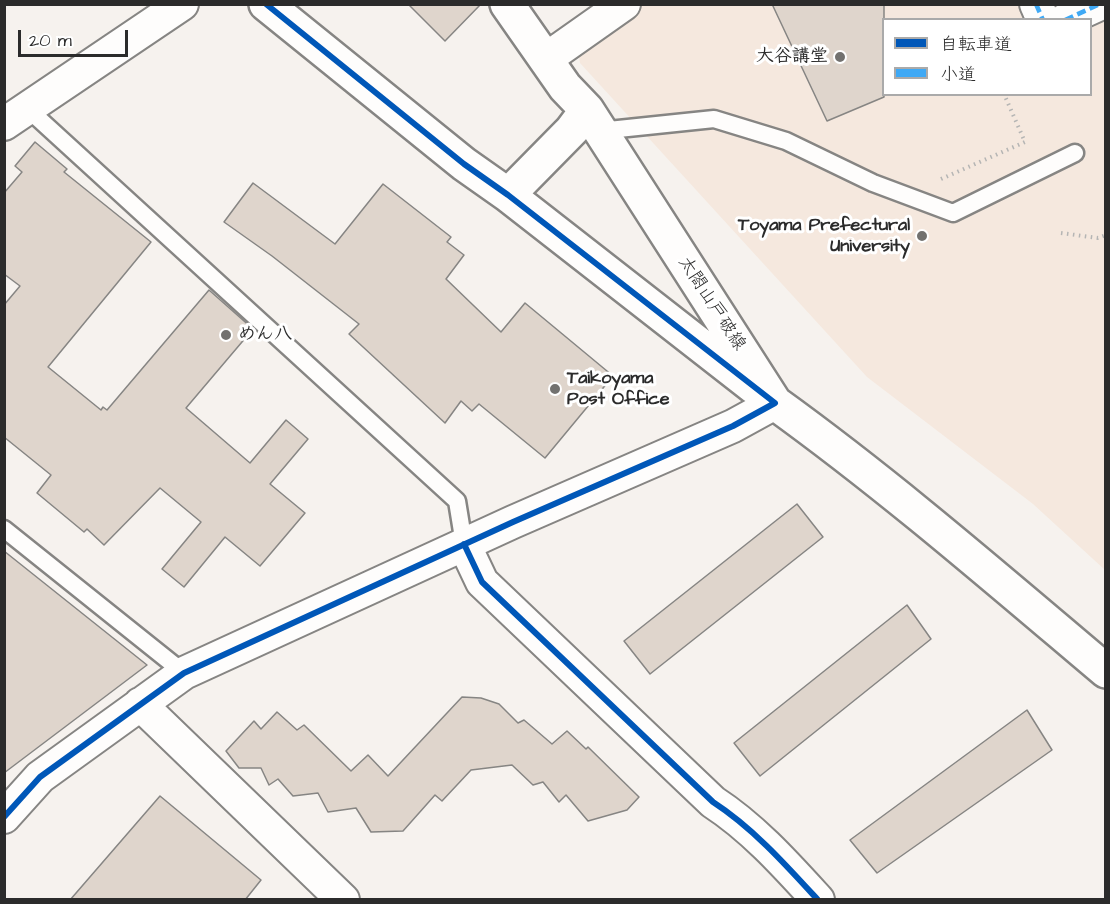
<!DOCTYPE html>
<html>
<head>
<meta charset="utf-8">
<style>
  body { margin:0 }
  #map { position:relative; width:1110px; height:904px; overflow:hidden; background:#f6f2ee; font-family:"Architects Daughter","Klee One",sans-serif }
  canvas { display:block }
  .frame { position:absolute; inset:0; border:6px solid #2b2b2b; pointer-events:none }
  .legend { position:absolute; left:882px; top:18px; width:210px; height:78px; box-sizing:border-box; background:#fff; border:2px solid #aaa; margin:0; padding:8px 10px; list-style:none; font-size:18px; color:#2b2b2b }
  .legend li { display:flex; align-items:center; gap:12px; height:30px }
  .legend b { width:30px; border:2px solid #aaa }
  .scale { position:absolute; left:18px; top:30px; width:110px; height:27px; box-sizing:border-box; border:3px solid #2b2b2b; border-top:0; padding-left:8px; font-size:18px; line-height:21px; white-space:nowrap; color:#2b2b2b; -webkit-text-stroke:4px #fff; paint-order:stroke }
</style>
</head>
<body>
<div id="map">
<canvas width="1110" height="904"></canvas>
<div class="frame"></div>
<ul class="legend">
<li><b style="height:8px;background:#0057b8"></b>自転車道</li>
<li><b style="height:8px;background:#3fa9f5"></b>小道</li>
</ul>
<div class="scale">20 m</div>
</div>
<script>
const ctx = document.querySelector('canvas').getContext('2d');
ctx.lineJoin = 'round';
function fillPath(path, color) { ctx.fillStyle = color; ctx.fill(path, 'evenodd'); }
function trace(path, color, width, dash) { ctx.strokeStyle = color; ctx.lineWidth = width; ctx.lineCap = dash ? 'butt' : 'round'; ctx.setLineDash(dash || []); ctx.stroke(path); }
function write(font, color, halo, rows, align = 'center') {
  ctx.font = font + ' "Architects Daughter","Klee One",sans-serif'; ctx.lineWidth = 6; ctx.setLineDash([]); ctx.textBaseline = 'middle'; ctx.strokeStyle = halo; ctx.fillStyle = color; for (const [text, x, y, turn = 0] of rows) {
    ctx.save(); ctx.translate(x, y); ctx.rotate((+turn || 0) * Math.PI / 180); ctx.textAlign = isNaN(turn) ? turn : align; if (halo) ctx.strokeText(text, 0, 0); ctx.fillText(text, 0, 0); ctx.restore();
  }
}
fillPath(new Path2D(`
  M641,5h464v565l-72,-66 -166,-127 -287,-314 -2,-13 17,-15zM884,20h206v74h-206z`), '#f5e8de');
const building = new Path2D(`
  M408,4h73l-36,37z
  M772,4h112v93l-57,24z
  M35,142l32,27 -3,3 87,70 -103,125 53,43 2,-3 4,3 102,-120 44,39 -67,79 64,55 36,-43 22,19 -38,45 35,29 -45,53 -35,-29 -41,50 -22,-18 39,-47 -41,-34 -56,57 -17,-16 -3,3 -47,-39 14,-18 -47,-38v-132l16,-19 -16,-12v-81l18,-21 -7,-6z
  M253,183l82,61 48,-60 68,53 -4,5 17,13 -18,24 55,53 24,-29 88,73 -68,82 -66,-54 -7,7 -11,-10 -16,22 -96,-89 10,-10 -87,-68 -48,-34z
  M797,504l26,33 -173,137 -26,-33z
  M4,551l143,114 -143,108z
  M907,605l24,34 -171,137 -26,-33z
  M462,697l19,1 18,6 19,19 6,-3 28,24 15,-13 19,18 2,-2 51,50 -12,13 -39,11 -22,-26 -7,7 -16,-20 -10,3 -21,-20 -41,5 -29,31 -7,-6 -32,36 -32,1 -15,-24 -28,4 -10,-19 -25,3 -15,-17 -9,6 -8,-17h-22l-13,-17 28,-30 7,8 16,-17 20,18 7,-5 47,46 17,-16 20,21z
  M1027,710l25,40 -175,123 -27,-33z
  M160,796l101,84 -16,20h-175z`);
fillPath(building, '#dfd5cc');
trace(building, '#868583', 1.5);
const lane = new Path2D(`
  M28,109l429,392 7,43
  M599,131l115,-12 72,22 87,42 80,30 122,-60
  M4,529l180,144`);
const street = new Path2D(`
  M1036,4l7,16
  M1065,20l35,-16
  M546,59l78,-55
  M4,124l178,-120
  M464,544l18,38 231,220c40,26 73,63 105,98
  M140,704l203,196
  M4,817l36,-40 144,-104 329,-151 220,-96 42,-23`);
const secondary = new Path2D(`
  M266,4l198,160 44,31 246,192
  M507,4l58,83 22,23 188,293c115,83 222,176 331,268
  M508,195l64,-65 15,-20`);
trace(lane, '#868583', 21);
trace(street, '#868583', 36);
trace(secondary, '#868583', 38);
trace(new Path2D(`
  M941,179l84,-37 -21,-48
  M1061,233l37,5 8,-3`), '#b5b5b4', 4, [1.5, 4.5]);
trace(lane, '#fefdfc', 16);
trace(street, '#fefdfc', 32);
trace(secondary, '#fefdfc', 33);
trace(new Path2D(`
  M1036,4l7,16
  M1065,20l35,-16`), '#3fa9f5', 4.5, [9, 4.5]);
trace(new Path2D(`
  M464,544l18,38 231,220c40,26 73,63 105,98
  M4,817l36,-40 144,-104 329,-151 220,-96 42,-23 -267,-208 -44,-31 -198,-160`), '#0057b8', 6);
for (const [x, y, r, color] of [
  [840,57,6,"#72716f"],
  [922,236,6,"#72716f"],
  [226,335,6,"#72716f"],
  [555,389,6,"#72716f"]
]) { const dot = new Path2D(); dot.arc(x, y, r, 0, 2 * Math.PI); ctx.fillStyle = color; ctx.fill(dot); trace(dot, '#fff', 2); }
write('bold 18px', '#2b2b2b', '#fff', [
  ["大谷講堂",828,57],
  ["Toyama Prefectural",910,226],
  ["University",910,247],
  ["めん八",238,335,"left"],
  ["Taikoyama",567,379,"left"],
  ["Post Office",567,400,"left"]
], 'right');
write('18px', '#2b2b2b', '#fff', [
  ["太閤山戸破線",711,304,57]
]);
</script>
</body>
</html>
